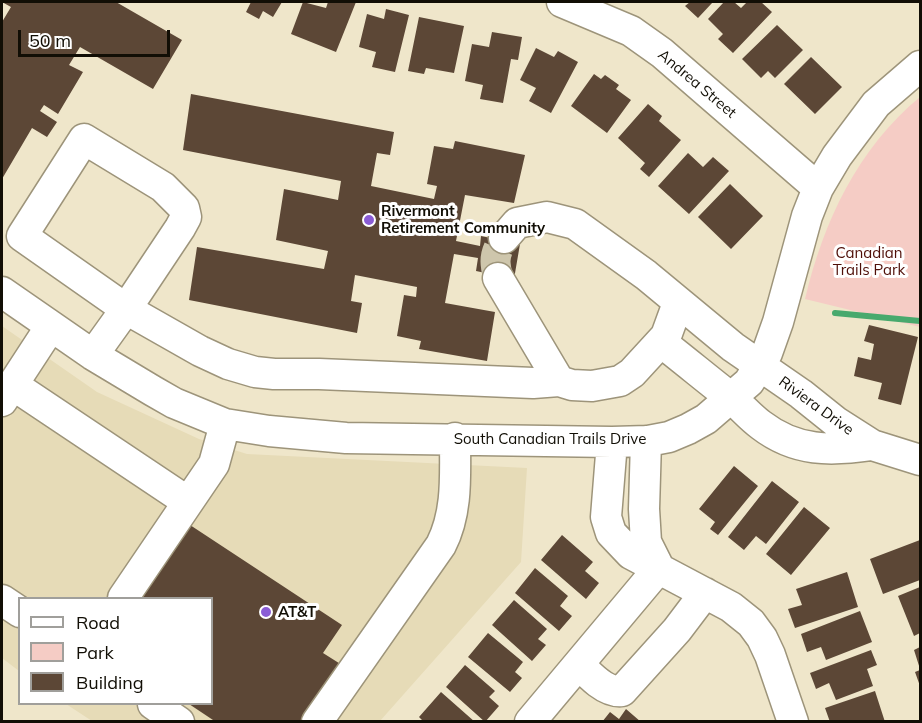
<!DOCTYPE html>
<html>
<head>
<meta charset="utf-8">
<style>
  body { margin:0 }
  #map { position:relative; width:922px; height:723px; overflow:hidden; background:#efe6ca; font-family:Mulish,sans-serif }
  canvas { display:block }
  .frame { position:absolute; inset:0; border:3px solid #110e05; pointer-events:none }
  .legend { position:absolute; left:18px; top:597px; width:195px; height:108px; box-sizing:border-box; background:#fff; border:2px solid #a09f9b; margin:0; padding:8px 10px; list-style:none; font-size:18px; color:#110e05 }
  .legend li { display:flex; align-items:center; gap:12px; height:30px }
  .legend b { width:30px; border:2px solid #a09f9b }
  .scale { position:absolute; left:18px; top:30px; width:152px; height:27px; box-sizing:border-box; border:3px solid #110e05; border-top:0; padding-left:8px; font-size:18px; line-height:21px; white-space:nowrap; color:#110e05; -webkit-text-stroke:4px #fff; paint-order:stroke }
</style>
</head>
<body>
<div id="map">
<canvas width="922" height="723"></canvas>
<div class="frame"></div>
<ul class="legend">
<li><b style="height:8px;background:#fff"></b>Road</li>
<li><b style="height:16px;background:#f5ccc5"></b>Park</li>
<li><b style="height:16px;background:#5c4736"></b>Building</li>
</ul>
<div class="scale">50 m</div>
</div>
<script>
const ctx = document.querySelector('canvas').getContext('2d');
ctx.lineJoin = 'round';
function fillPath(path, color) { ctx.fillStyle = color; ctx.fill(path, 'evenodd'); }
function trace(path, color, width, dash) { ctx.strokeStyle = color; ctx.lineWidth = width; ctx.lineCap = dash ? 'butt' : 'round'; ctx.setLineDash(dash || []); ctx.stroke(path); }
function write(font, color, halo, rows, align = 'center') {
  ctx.font = font + ' Mulish,sans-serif'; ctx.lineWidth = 6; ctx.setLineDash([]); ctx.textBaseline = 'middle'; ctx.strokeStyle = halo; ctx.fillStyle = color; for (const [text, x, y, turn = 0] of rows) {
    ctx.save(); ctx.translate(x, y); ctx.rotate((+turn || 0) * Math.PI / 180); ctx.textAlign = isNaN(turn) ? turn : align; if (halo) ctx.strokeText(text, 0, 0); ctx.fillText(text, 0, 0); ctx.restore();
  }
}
fillPath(new Path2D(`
  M2,326l95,66 102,47 48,15 280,14 -6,94 -141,159h-288l-26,-17h146v-106h-192l-1,73 -17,-13z`), '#e6dbb7');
fillPath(new Path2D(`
  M920,97v230l-115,-28c18,-77 53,-151 115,-202z`), '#f5ccc5');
trace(new Path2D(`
  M835,313l85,8`), '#48a96d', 6);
fillPath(new Path2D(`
  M2,2h114l66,38 -29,49 -73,-42 -11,18 14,7 -25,42 -14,-9 -4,6 17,11 -10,15 -15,-9 -30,51v-157l9,-15z
  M251,2h31l-9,15 -10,-6 -4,8 -13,-7z
  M303,2l23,6 2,-6h28l-20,50 -45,-18z
  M690,2h23l-15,16 -13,-12z
  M724,2h10l7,6 6,-6h14l11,10 -39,41 -15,-14 5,-5 -15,-15z
  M386,9l23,6 -14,57 -23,-5 4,-15 -17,-5 8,-33 17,5z
  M419,17l45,9 -10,47 -28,-5 -2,6 -16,-3z
  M777,25l26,25 -28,28 -7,-7 -7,7 -19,-19z
  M492,32l30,5 -4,23 -7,-1 -8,44 -23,-4 3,-14 -18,-4 7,-37 17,3z
  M536,48l18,9 4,-6 20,11 -27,51 -22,-12 7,-13 -16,-8z
  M811,57l31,30 -27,27 -31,-30z
  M594,74l7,5 4,-4 14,10 -3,4 15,11 -24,33 -36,-27z
  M191,94l203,38 -4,23 -13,-2 -6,33 63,13 3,-13 -10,-2 7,-38 19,3 2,-8 70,14 -11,48 -49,-8 -9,46 24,5 1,-10 39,8 -6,35 -38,-8 2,-13 -24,-4 -9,49 50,9 -8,49 -68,-12 2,-8 -24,-5 7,-41 12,2 1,-10 -62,-12 -4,26 11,2 -5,30 -168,-33 8,-53 127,22 4,-18 -52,-11 8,-51 54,11 3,-19 -158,-31z
  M648,104l14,12 -3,5 22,19 -32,37 -9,-8 5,-6 -27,-25z
  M688,153l15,14 10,-10 16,14 -40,43 -31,-28z
  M730,184l33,32 -32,33 -33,-32z
  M869,325l49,12 -17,68 -23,-6 4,-16 -28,-7 4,-19 13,3 3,-16 -10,-3z
  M734,466l24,20 -40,49 -8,-6 5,-7 -16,-13z
  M772,481l27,21 -33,42 -10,-8 -12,14 -16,-13z
  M804,507l26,21 -39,47 -25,-21z
  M190,525l152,100 -19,28 19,12 -38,57h-88l-27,-18h23v-106h-71z
  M562,535l31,27 -8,9 14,12 -13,16 -45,-39z
  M920,540v40l-37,14 -13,-35z
  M535,568l33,28 -8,10 12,10 -13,15 -44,-38z
  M847,572l11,35 -63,21 -7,-19 14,-4 -6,-16z
  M920,587v46l-6,3 -16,-40z
  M514,600l33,29 -9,10 8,6 -14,16 -40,-36z
  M860,611l12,31 -46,18 -5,-13 -14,5 -6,-18z
  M488,633l35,29 -8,10 7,6 -12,14 -42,-35z
  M920,647v22l-6,-19z
  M871,650l6,15 -10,4 6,17 -37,14 -7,-17 -13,6 -6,-16z
  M465,665l30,26 -6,6 10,9 -14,16 -39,-35z
  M920,670v16l-5,-14z
  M875,691l10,31h-55l-5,-14z
  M441,692l34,30h-51l-5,-5z
  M626,709l15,13h-39l8,-10 9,7z`), '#5c4736');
trace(new Path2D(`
  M498,278c-4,-19 -4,-23 6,-40`), '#cec6ac', 30, [30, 15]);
const minor = new Path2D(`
  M562,2l69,29 31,22 156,135
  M84,139l79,48 21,21 2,9 -6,11 -54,81 -104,-73z
  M504,238l13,-15 30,-6 28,7 71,51 87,72 68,47 35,28 36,23 48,15
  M498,278l61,103
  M2,292l91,63 60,36 21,12 51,21 44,7 77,7 266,4 36,-1 21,-4 19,-8 18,-10 43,-37 18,-29 11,-31 29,-106 11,-28 19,-32 39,-52 44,-38
  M661,342c23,18 46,37 69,55 11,9 20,20 31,28 35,27 70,26 111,20
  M93,355l33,-46 74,42 28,13 27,8 19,2h45l214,9 26,-2 13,4 20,1 28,-5 12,-8 34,-37 12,-33
  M13,385l175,117
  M2,401l49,-75
  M646,441l-2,68 2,33 13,26
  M612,442l-6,75 5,16 20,21 100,53 20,16 11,15 8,17 23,67
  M123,598l91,-134 11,-40
  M2,600l18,12
  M579,664c10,11 27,29 43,27l55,-61 28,-37
  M153,704l26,18
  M317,722l124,-177c17,-33 14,-71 14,-107
  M530,722l129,-154`);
trace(minor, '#9d947a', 33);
trace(minor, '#fff', 30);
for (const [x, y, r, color] of [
  [369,220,6,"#8a5cd5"],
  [266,612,6,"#8a5cd5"]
]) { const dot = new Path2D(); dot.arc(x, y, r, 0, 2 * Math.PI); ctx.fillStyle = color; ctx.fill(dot); trace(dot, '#fff', 2); }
write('15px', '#110e05', '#fff', [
  ["Andrea Street",697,84,40],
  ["Riviera Drive",816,406,36],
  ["South Canadian Trails Drive",550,439]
]);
write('bold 15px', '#110e05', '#fff', [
  ["Rivermont",381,211],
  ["Retirement Community",381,228],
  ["AT&T",278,612]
], 'left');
write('15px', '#4f0f08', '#fff', [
  ["Canadian",869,253],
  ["Trails Park",869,270]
]);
</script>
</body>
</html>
